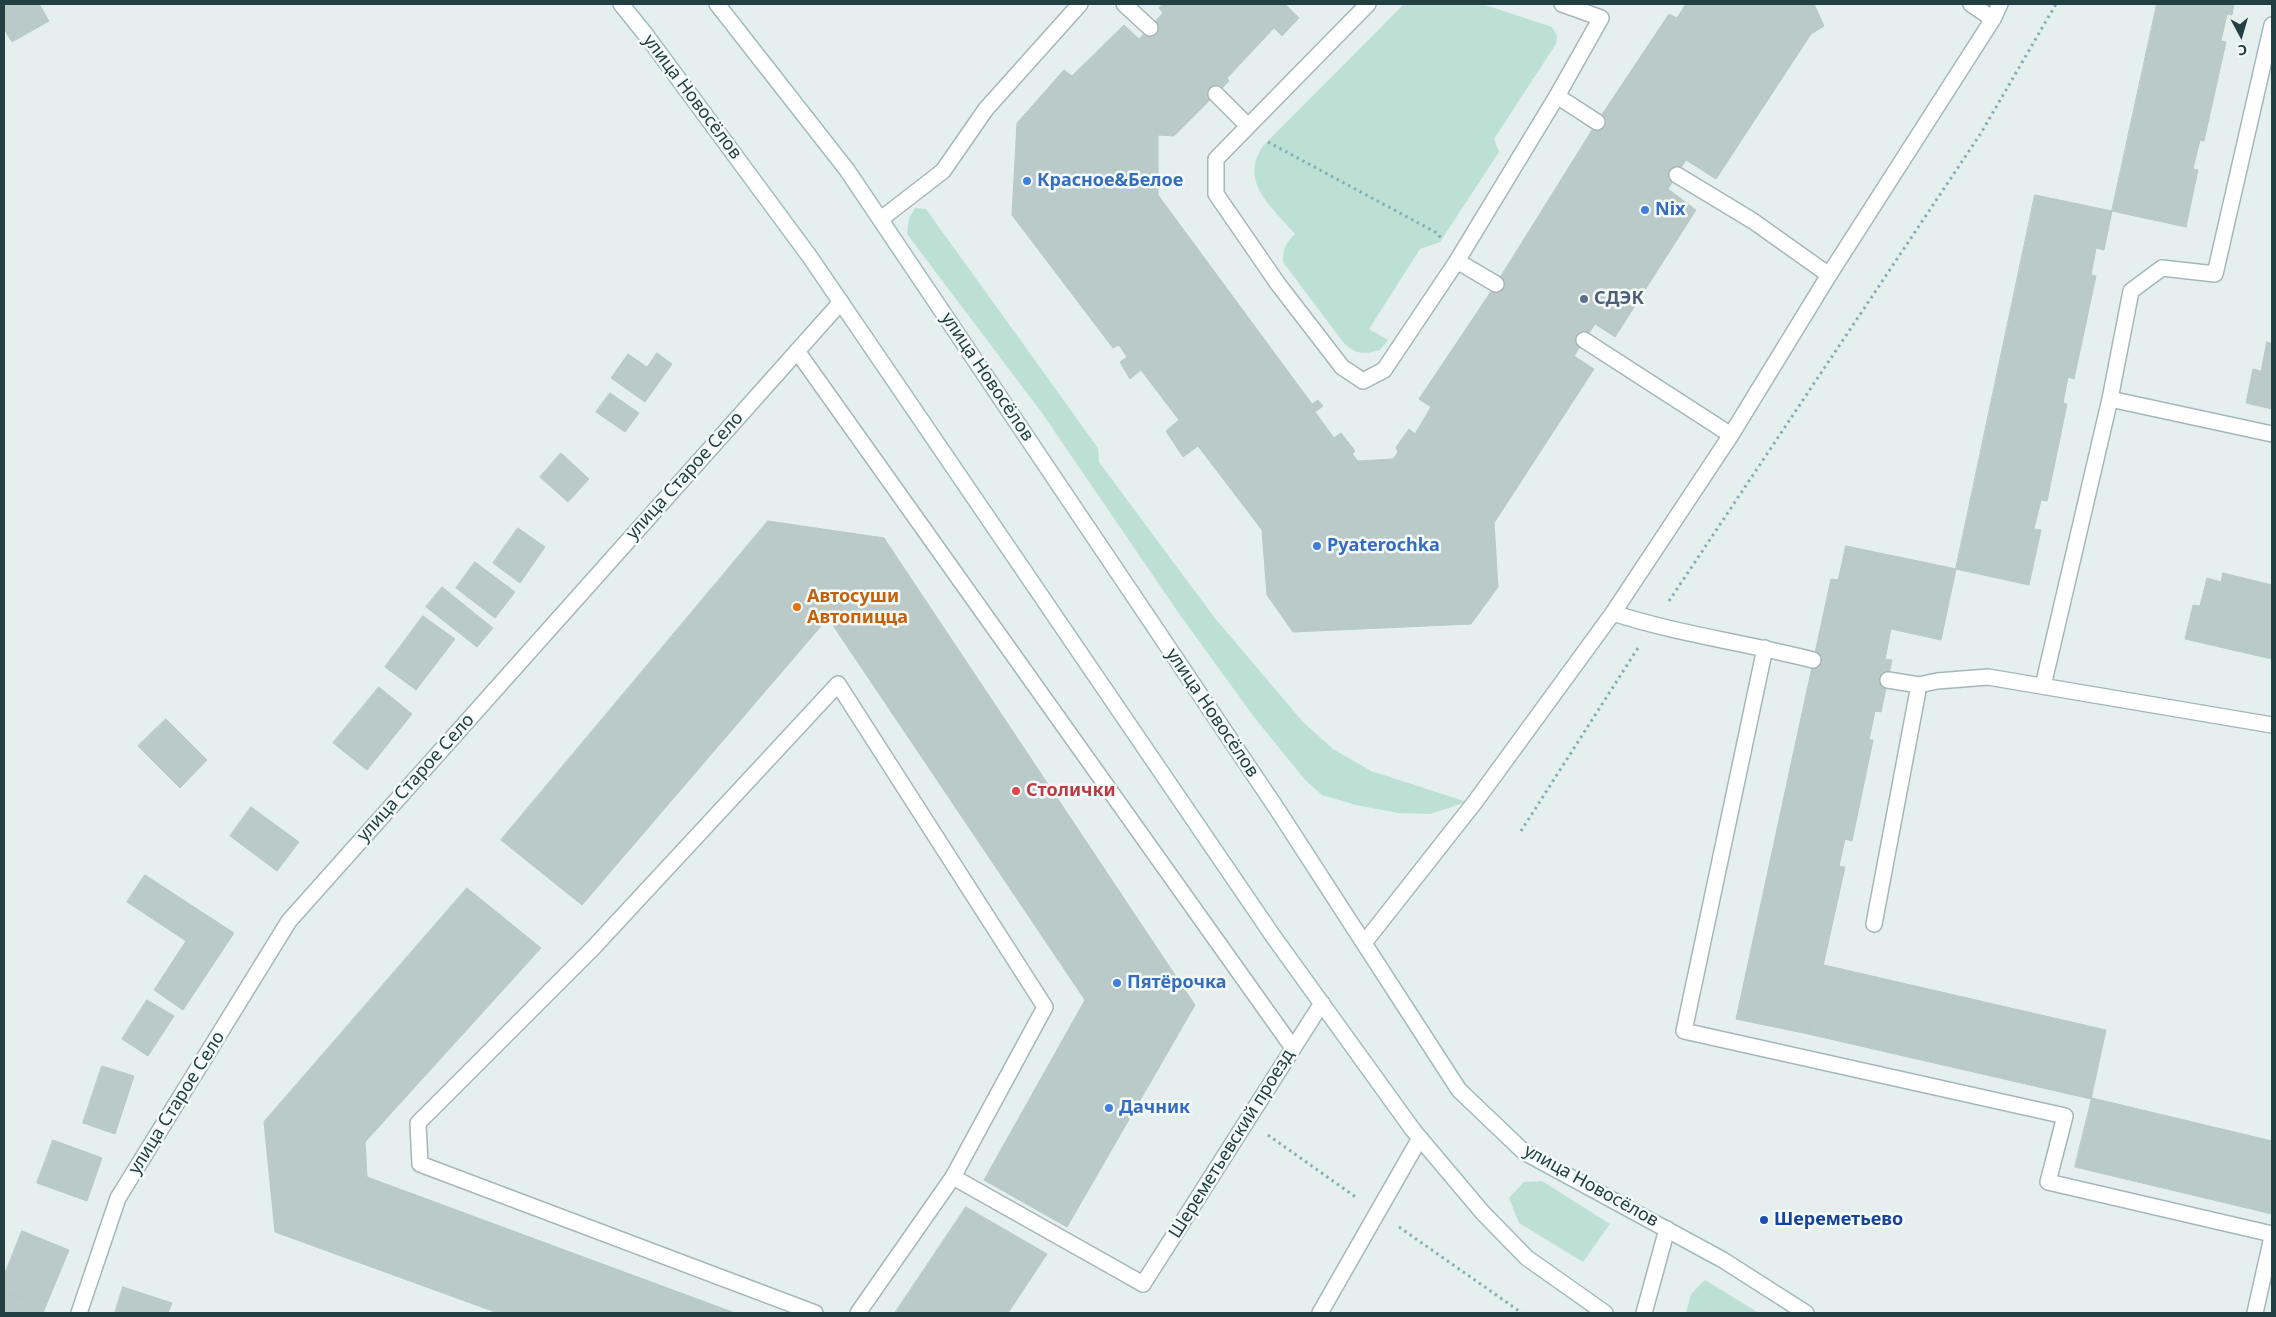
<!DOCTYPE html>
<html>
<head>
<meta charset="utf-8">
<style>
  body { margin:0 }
  #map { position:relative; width:2276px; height:1317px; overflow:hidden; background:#e4efee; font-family:"Noto Sans",sans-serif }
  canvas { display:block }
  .frame { position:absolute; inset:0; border:5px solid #223f42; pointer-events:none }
  .north { position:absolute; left:2216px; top:10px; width:50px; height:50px; -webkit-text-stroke:4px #f5fbfa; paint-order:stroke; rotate:174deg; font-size:14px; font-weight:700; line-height:20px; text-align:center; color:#223f42 }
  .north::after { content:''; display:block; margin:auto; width:18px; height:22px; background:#223f42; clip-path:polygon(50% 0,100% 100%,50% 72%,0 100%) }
</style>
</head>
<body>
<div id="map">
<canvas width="2276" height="1317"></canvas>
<div class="frame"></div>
<div class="north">С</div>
</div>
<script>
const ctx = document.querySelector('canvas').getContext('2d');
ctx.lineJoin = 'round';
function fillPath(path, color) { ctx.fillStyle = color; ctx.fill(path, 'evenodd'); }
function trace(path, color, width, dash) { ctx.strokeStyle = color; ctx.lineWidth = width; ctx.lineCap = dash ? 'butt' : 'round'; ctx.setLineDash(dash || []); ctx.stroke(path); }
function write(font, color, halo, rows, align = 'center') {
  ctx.font = font + ' "Noto Sans",sans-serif'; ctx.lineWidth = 5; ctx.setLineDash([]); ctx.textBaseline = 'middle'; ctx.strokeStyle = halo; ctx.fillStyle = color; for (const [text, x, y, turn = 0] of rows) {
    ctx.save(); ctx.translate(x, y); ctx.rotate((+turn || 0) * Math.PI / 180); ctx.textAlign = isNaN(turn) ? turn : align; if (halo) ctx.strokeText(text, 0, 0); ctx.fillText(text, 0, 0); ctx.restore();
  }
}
fillPath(new Path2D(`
  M1404,4h78l70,23 5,9 -1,8 -62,95 5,13 -59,90 -20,7 -51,80 19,11 -8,10c-16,5 -26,4 -37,-8l-60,-80c0,-13 3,-20 12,-28 -22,-26 -57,-52 -32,-88z
  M915,208l11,1 172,239 1,14 115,155 89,105 30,27 38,22 96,31 -37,12 -32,-1 -42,-8 -34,-10 -16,-14 -52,-64 -74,-102 -138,-202 -135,-179 2,-16z
  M1542,1181l68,43 -27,38 -64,-39 -10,-25 15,-16z
  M1705,1280l54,33h-73l5,-19z`), '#bce1d4');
const building = new Path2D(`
  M4,4h35l10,17 -37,21 -8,-13z
  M1163,4h122l14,14 -17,18 -8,-8 -47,50 2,3 -55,55 -16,-1v60l154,209 6,-4 5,6 -8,6 19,26 7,-5 14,18 -3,3 6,7 35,-2 5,-7 -2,-5 13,-18 6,5 16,-27 -12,-8 77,-115 101,-162 72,-108 8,4 9,-14h128l10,22 -13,8 -95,145 -30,-19 -18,29 28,21 -81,127 -20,-13 -21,32 20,13 -100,154 4,64 -27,37 -178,8 -26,-37 -5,-65 -64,-84 -15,11 -17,-26 13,-11 -38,-50 -11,9 -10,-17 7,-5 -8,-12 -6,3 -101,-133 5,-92 47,-53 8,6 52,-51 15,14 24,-26 -4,-5z
  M2157,4h77l-2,11 -5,-1 -6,27 5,1 -22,99 -4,-1 -7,29 5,1 -12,57 -74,-16z
  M2035,195l77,16 -8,39 -8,-2 -5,27 5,1 -22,103 -6,-2 -5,26 4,1 -20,97 -6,-1 -7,29 7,1 -12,55 -73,-16z
  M2267,342l5,2v65l-26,-6 7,-34 8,2z
  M657,353l15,11 -27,38 -34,-24 17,-24 19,13z
  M610,393l29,20 -14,19 -29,-20z
  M561,453l28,26 -21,23 -28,-25z
  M768,521l116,17 311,467 -128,222 -83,-47 101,-180 -257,-382 -246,287 -81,-65z
  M518,528l27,19 -25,36 -27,-20z
  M1846,546l110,23 -15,71 -50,-11 -6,30 7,1 -11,52 -6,-1 -6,29h4l-21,101 -7,-2 -6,27 6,1 -37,167 -72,-15 95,-440 7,1z
  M475,562l40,30 -20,26 -39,-30z
  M2223,573l49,12v74l-87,-20 8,-34 7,1 7,-28 14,4z
  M442,587l51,41 -16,19 -51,-40z
  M423,616l32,23 -39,51 -31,-23z
  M379,687l33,27 -45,56 -34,-27z
  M166,719l41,41 -27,28 -42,-42z
  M251,807l48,35 -22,29 -47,-35z
  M145,875l89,58 -51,77 -29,-20 32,-49 -59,-39z
  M467,888l74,60 -176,194 2,35 368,136h-237l-223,-81 -11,-110z
  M1824,965l282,65 -15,69 -283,-65z
  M147,1000l27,16 -26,40 -26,-17z
  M102,1066l32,10 -19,58 -32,-11z
  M2092,1098l180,43v73l-197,-47z
  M53,1140l49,18 -15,43 -50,-18z
  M966,1207l81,47 -39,59h-113z
  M22,1231l47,19 -24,58 -41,-17v-15z
  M123,1287l49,16 -4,10h-53z
  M4,1291l41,17 -2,5h-39z`);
fillPath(building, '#b9cac9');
trace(building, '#b6c9c8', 1);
const service = new Path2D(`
  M1124,4l26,24
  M1368,4l-152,155v35l62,90 64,83 21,14 21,-11 73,-109 100,-165 44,-78 -39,-14
  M1971,4l22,15
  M1216,94l32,32
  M1557,96l40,26
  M1677,175l76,46 76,54
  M1457,261l39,23
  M1584,340l147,95
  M797,351l496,697
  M2110,399l162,35
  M1613,613c65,21 134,30 200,47
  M1765,648l-81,383 381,85 -17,66 224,52
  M1888,680l31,5
  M2043,686l67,-287 21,-108 31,-23 53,6 57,-249
  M1874,924l45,-239 18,-4 51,-4 284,48
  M953,1177l190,107
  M815,1313l-395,-149 -2,-41 175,-175 245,-264 207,323 -92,170 -95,136
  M1320,1313l100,-175
  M1644,1313l23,-84
  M2255,1313l17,-76`);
const minor = new Path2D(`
  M881,219l62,-48 43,-62 94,-105
  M1143,1284l179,-281
  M79,1313l39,-115 171,-277 552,-619`);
const tertiary = new Path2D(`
  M1364,943l111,-141 138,-189 118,-178 98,-160 164,-256 7,-15`);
const secondary = new Path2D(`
  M621,4l25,31 164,222 463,679 140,194 70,83 44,45 78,55
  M717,4l130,166 430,639 182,281 65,62 199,108 83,53`);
trace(service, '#a6b7b7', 18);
trace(minor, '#a6b7b7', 18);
trace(tertiary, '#a6b7b7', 18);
trace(secondary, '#a2bbbb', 18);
trace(new Path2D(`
  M1268,142l169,91 4,5
  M1669,601l312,-468 75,-129
  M1521,831l117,-183
  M1268,1135l89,63
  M1399,1227l123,86`), '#82b1b5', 3, [2.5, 4]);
trace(service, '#fff', 15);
trace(minor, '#fff', 15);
trace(tertiary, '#fff', 15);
trace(secondary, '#fff', 15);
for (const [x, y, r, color] of [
  [1027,181,5,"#3f7fe0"],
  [1645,210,5,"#3f7fe0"],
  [1584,299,5,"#5c6f8a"],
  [1317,546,5,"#3f7fe0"],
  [797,607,5,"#e8710a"],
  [1016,791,5,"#e0444e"],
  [1117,983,5,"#3f7fe0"],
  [1109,1108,5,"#3f7fe0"],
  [1764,1220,5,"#1a4fb4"]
]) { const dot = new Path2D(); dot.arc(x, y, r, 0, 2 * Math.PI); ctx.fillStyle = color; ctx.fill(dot); trace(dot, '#f5fbfa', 2); }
write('18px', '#223f42', '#f5fbfa', [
  ["улица Новосёлов",692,97,53],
  ["улица Новосёлов",987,377,56],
  ["улица Старое Село",685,476,-48],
  ["улица Новосёлов",1212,713,56],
  ["улица Старое Село",416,778,-48],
  ["улица Старое Село",177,1103,-58],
  ["Шереметьевский проезд",1232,1144,-58],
  ["улица Новосёлов",1591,1186,29]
]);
write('bold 18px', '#366cbe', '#f5fbfa', [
  ["Красное&Белое",1037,181],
  ["Nix",1655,210],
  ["Pyaterochka",1327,546],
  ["Пятёрочка",1127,983],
  ["Дачник",1119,1108]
], 'left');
write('bold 18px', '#4e5e75', '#f5fbfa', [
  ["СДЭК",1594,299]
], 'left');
write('bold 18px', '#c56008', '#f5fbfa', [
  ["Автосуши",807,597],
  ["Автопицца",807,618]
], 'left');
write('bold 18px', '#be3a42', '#f5fbfa', [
  ["Столички",1026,791]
], 'left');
write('bold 18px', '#164399', '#f5fbfa', [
  ["Шереметьево",1774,1220]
], 'left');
</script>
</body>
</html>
